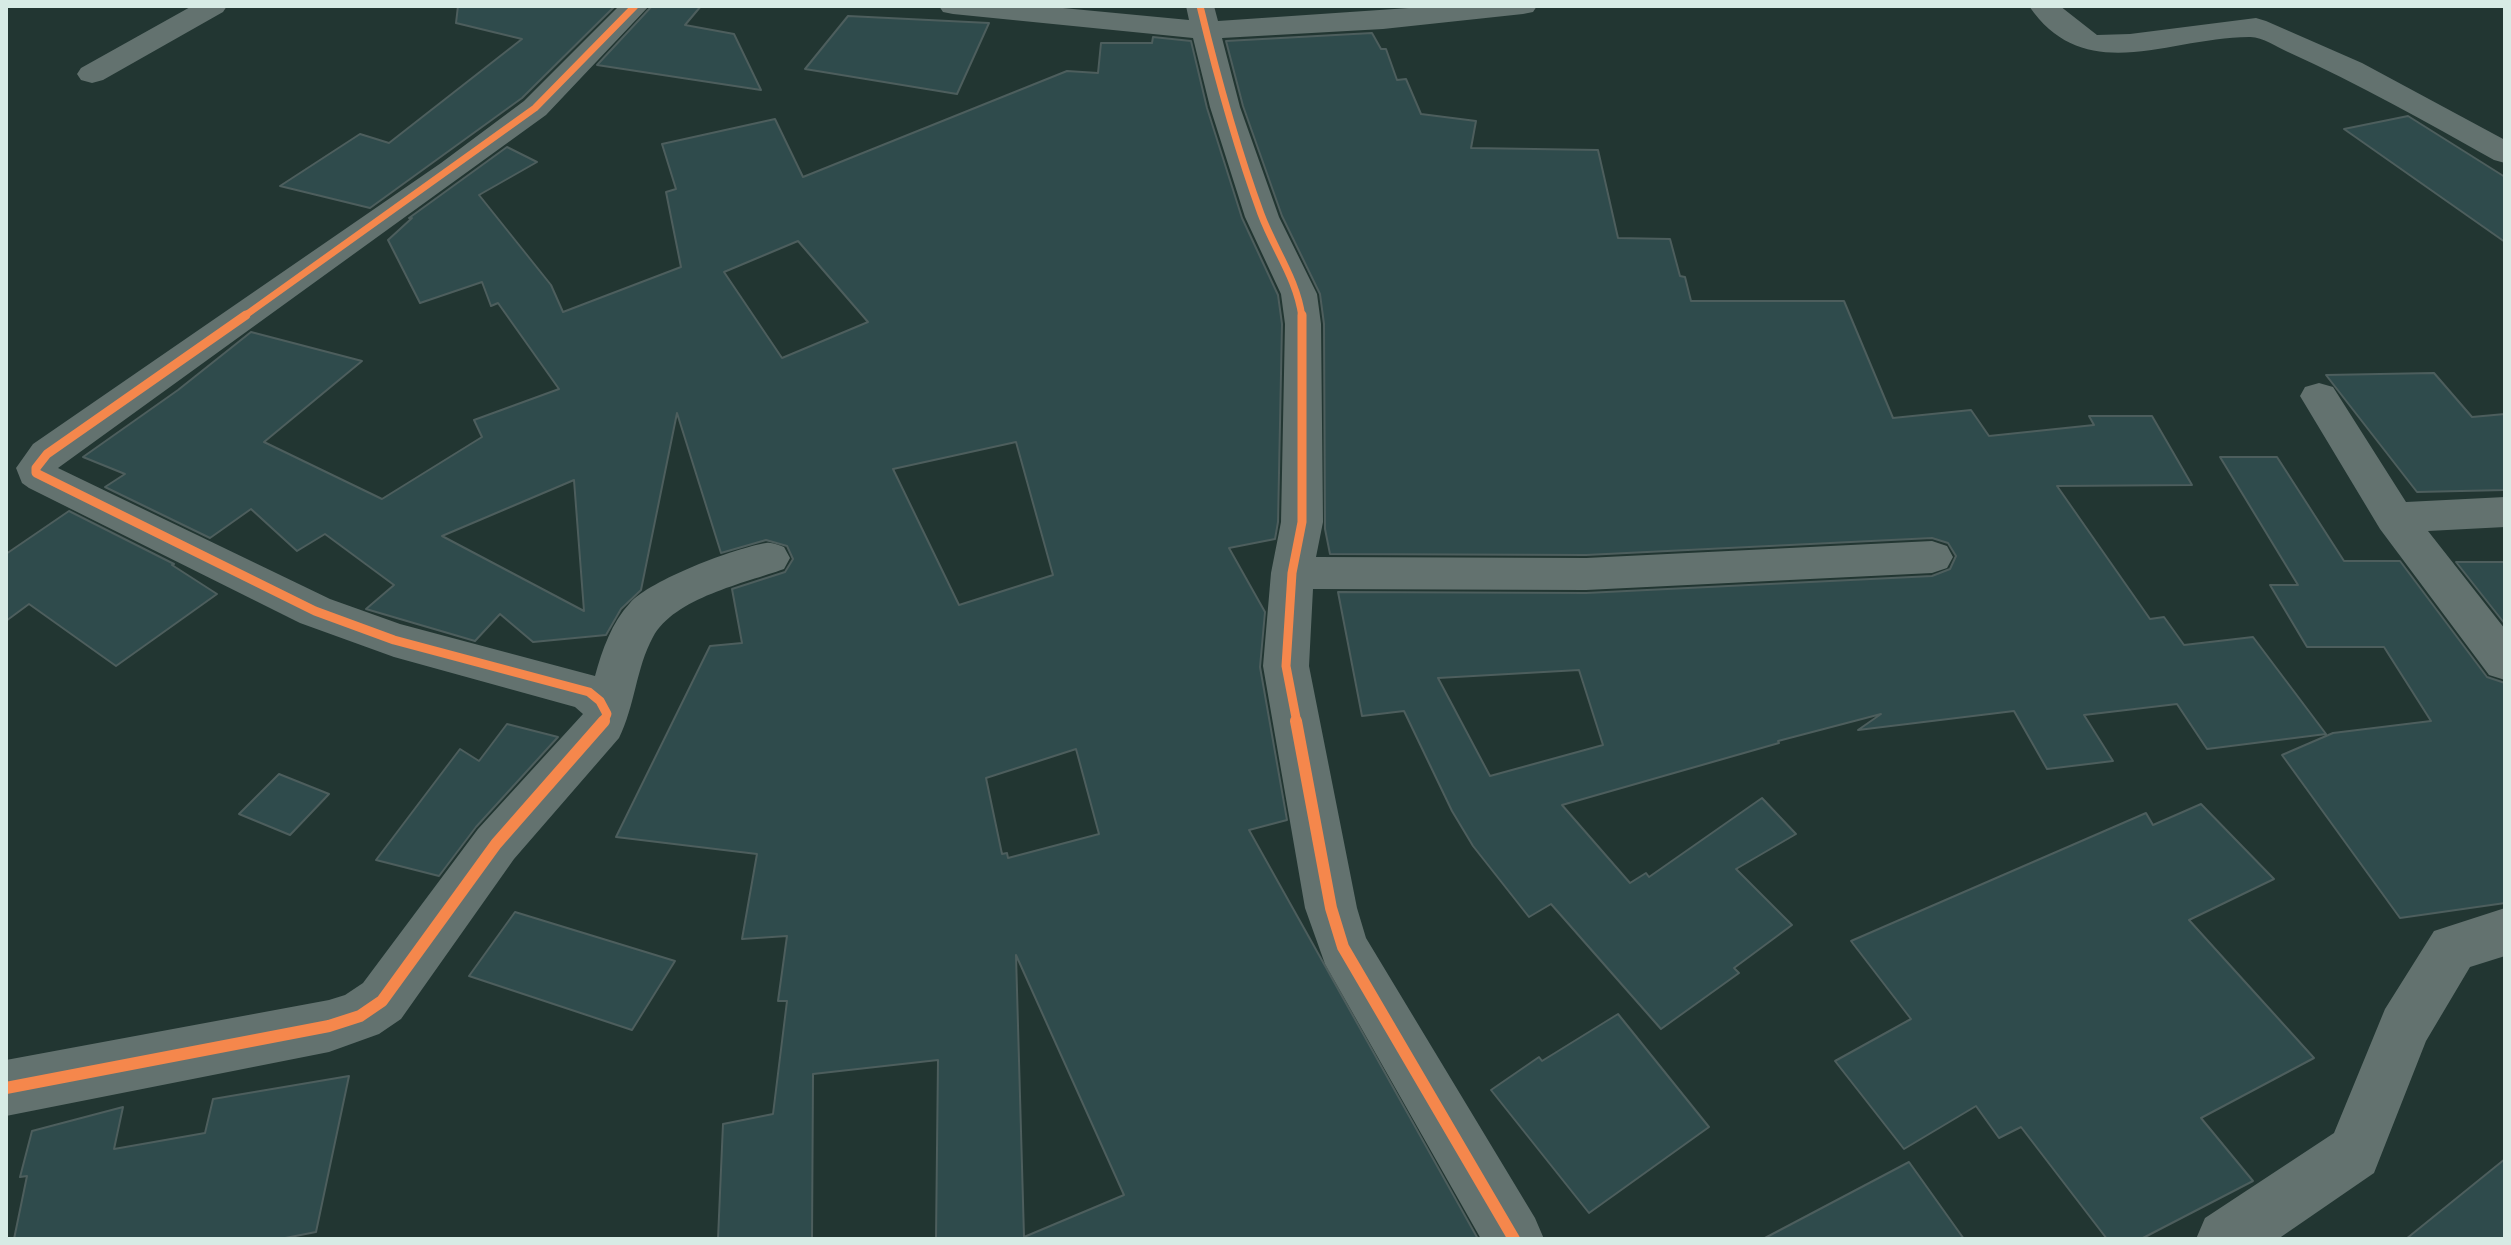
<!DOCTYPE html>
<html>
<head>
<meta charset="utf-8">
<style>
  body { margin:0 }
  #map { position:relative; width:2511px; height:1245px; overflow:hidden; background:#223632; font-family:Cabin,sans-serif }
  canvas { display:block }
  .frame { position:absolute; inset:0; border:8px solid #d7ebe5; pointer-events:none }
</style>
</head>
<body>
<div id="map">
<canvas width="2511" height="1245"></canvas>
<div class="frame"></div>
</div>
<script>
const ctx = document.querySelector('canvas').getContext('2d');
ctx.lineJoin = 'round';
function fillPath(path, color) { ctx.fillStyle = color; ctx.fill(path, 'evenodd'); }
function trace(path, color, width, dash) { ctx.strokeStyle = color; ctx.lineWidth = width; ctx.lineCap = dash ? 'butt' : 'round'; ctx.setLineDash(dash || []); ctx.stroke(path); }
const building = new Path2D(`
  M458,6h157l-93,92 -152,110 -90,-22 80,-52 29,9 133,-104 -66,-16z
  M652,6h49l-16,19 49,9 27,56 -164,-25z
  M848,16l141,7 -32,71 -152,-25z
  M1372,33l9,16h5l11,31 9,-1 15,35 55,7 -5,27 127,2 20,88 52,1 10,37 5,1 6,24h153l49,117 78,-8 18,26 105,-11 -5,-9h63l40,69 -135,1 93,133 14,-2 20,28 69,-8 73,97 -119,15 -30,-45 -93,11 29,46 -66,8 -33,-58 -156,19 23,-16 -103,27 1,2 -217,62 68,78 16,-10 3,4 113,-79 34,36 -60,35 56,56 -58,43 5,5 -78,56 -110,-125 -22,13 -56,-71 -21,-35 -48,-100 -42,5 -24,-124 248,1 346,-17 18,-7 6,-13 -8,-13 -16,-5 -346,17 -256,-1 -5,-25 -1,-205 -4,-30 -38,-78 -39,-110 -17,-65zM1579,670l24,75 -113,31 -52,-98z
  M1153,37l38,4 16,67 35,110 36,77 4,29 -4,198 -3,17 -46,9 36,64 -5,55 27,153 -38,10 229,409h-542l2,-179 -125,14 -1,165h-94l5,-115 50,-10 14,-113h-9l9,-65 -45,3 15,-85 -141,-17 94,-191 32,-3 -10,-54 53,-17 8,-13 -6,-13 -21,-6 -45,13 -44,-140 -36,177 -20,19 -15,26 -73,7 -33,-28 -25,27 -109,-32 28,-24 -69,-51 -28,17 -46,-42 -41,29 -105,-51 20,-13 -42,-17 95,-67 73,-58 111,29 -98,81 118,57 100,-62 -8,-17 85,-31 -61,-86 -7,3 -9,-24 -62,21 -32,-63 24,-22h-3l98,-71 30,15 -58,33 72,90 12,27 118,-45 -15,-75 10,-3 -14,-45 113,-25 28,58 264,-106 31,2 3,-30h51zM798,241l70,81 -86,36 -58,-86zM1016,442l37,133 -94,30 -66,-136zM574,480l10,131 -142,-75zM1076,749l23,85 -91,24 -1,-5 -5,1 -16,-76zM1016,955l108,240 -100,42z
  M2408,116l97,61v65l-161,-113z
  M2434,373l38,44 33,-3v76l-88,2 -91,-117z
  M2220,457h57l67,104h56l87,116 18,6v220l-105,15 -118,-163 51,-22 98,-12 -47,-74h-77l-37,-62h28z
  M69,511l105,53 -2,1 45,29 -101,72 -87,-62 -23,17v-67z
  M2456,562h49v62z
  M507,724l51,13 -82,90 -37,49 -63,-16 84,-111 19,12z
  M279,774l50,20 -39,41 -51,-21z
  M2201,804l73,75 -85,41 125,138 -113,60 52,63 -112,58h-34l-86,-112 -22,11 -23,-32 -72,43 -69,-88 76,-42 -60,-78 295,-128 7,12z
  M515,912l160,49 -43,69 -163,-54z
  M1618,1014l91,113 -120,86 -98,-123 48,-33 3,4z
  M349,1076l-33,156 -36,7h-266l13,-63 -7,1 12,-46 91,-24 -9,42 91,-16 8,-34z
  M2505,1159v80h-99z
  M1909,1162l55,77h-201z`);
fillPath(building, '#2f4b4c');
trace(building, '#4d5e5d', 2);
fillPath(new Path2D(`
  M192,6h35l-4,6 -120,68 -11,3 -11,-3 -4,-6 4,-6z
  M619,6h30l-103,109 -488,353 272,131 70,25 195,52c7,-26 17,-54 35,-73 20,-23 105,-55 136,-60 6,-1 12,2 18,4l6,11 -6,11c-39,14 -110,29 -131,68 -17,31 -18,69 -34,101l-105,121 -113,160 -22,15 -50,18 -323,64v-56l323,-60 16,-5 18,-12 115,-154 105,-115 -8,-7 -181,-50 -94,-34 -271,-135 -7,-5 -6,-15 17,-24 408,-281 83,-62z
  M939,6h103l147,14 -3,-14h28l4,15 220,-15h99l-4,6 -10,2 -140,15 -161,9 18,69 39,110 38,77 4,30 2,198 -7,35 270,1 346,-17 15,5 6,11 -6,11 -15,5 -346,17 -273,-1 -4,77 48,242 9,30 169,280 9,21h-63l-156,-275 -20,-56 -42,-242 8,-93 10,-51 4,-198 -4,-30 -36,-77 -35,-110 -17,-69 -240,-24 -10,-2z
  M2029,6h31l37,29 33,-1 126,-16 10,3 96,42 143,77v23l-11,-3c-68,-38 -135,-76 -206,-108 -11,-5 -27,-16 -39,-15 -79,0 -164,51 -220,-31z
  M2319,383l14,4 73,115 99,-5v30l-77,4 77,98v51l-16,-5 -109,-146 -80,-133 5,-9z
  M2505,908v48l-35,11 -44,74 -52,132 -96,66h-82l9,-21 129,-85 51,-124 49,-78z`), '#63726f');
trace(new Path2D(`
  M1200,6c17,70 36,140 61,208 13,35 36,65 41,103
  M243,317l292,-209 100,-102`), '#f5874c', 7);
trace(new Path2D(`
  M246,315l-199,139 -11,14v5l279,138 79,29 195,52 11,9 7,13 -4,9
  M1297,723l-11,-57 6,-93 10,-51v-207`), '#f5874c', 9);
trace(new Path2D(`
  M1296,721l35,187 12,39 171,292
  M6,1088l323,-62 31,-10 22,-15 114,-157 108,-123`), '#f5874c', 12);
</script>
</body>
</html>
